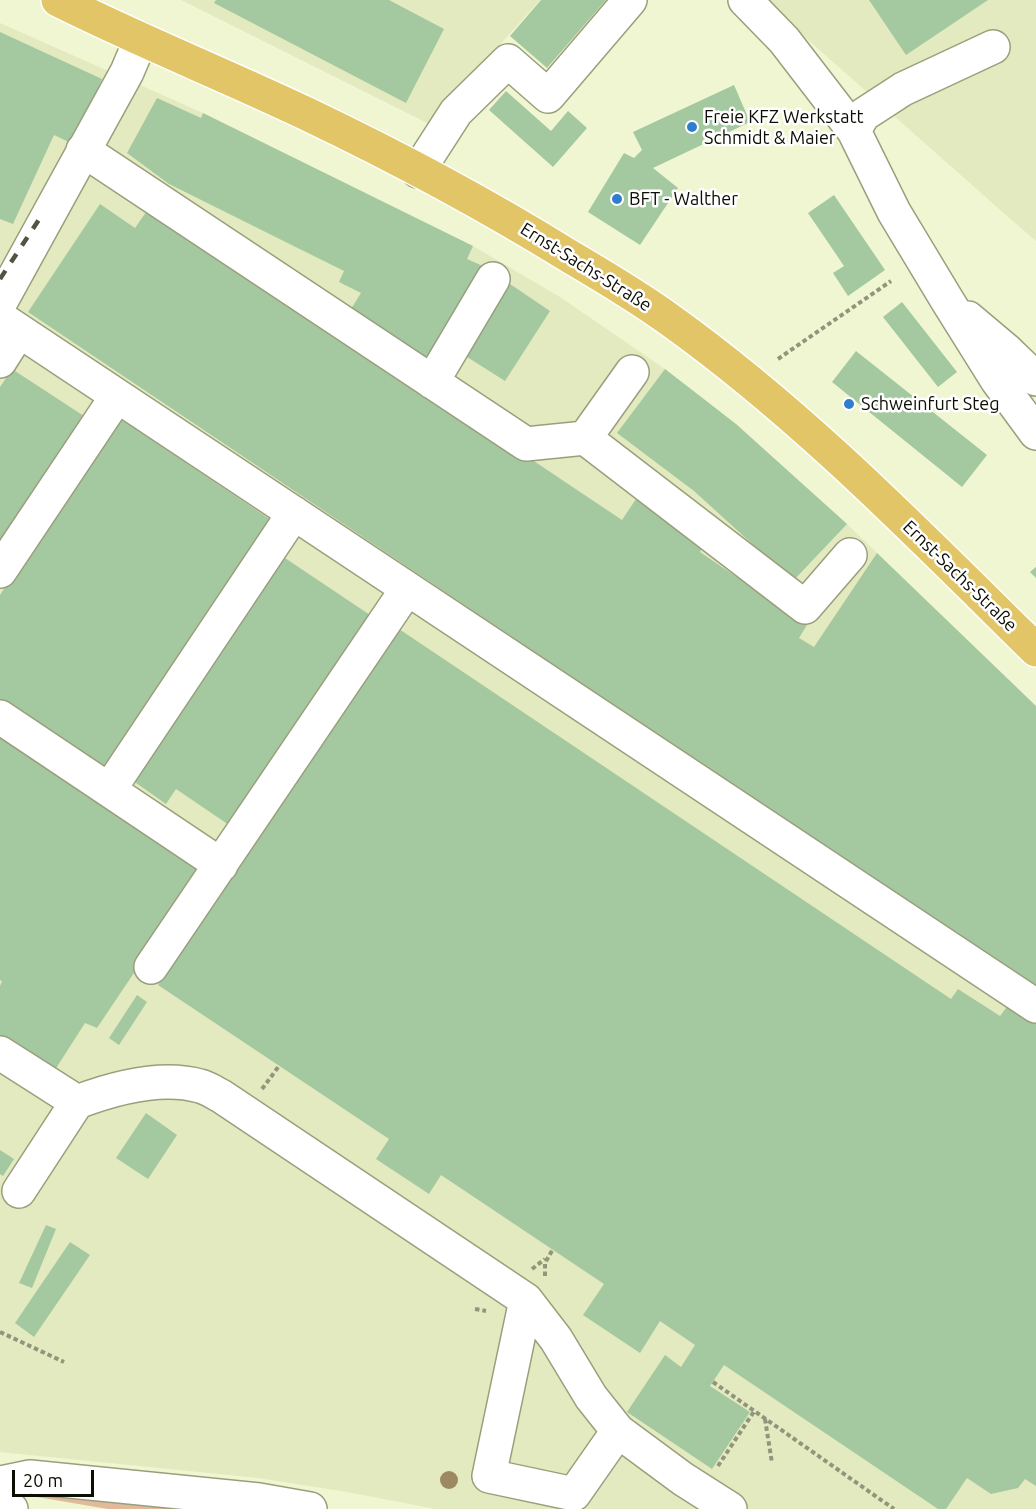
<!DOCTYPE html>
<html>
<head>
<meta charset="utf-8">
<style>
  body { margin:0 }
  #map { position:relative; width:1036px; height:1509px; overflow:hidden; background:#f0f6d1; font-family:Ubuntu,sans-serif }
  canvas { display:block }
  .scale { position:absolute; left:12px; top:1470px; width:82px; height:27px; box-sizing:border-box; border:3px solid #0d0e03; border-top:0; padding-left:8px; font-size:18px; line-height:21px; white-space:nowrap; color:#0d0e03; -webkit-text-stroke:4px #fff; paint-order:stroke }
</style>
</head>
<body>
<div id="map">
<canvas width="1036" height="1509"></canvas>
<div class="scale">20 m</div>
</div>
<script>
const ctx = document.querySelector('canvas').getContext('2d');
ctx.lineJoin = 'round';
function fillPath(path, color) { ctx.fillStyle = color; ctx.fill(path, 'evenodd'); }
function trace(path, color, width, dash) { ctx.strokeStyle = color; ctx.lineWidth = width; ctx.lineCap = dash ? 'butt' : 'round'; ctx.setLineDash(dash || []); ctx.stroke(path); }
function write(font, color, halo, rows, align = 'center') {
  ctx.font = font + ' Ubuntu,sans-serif'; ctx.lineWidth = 5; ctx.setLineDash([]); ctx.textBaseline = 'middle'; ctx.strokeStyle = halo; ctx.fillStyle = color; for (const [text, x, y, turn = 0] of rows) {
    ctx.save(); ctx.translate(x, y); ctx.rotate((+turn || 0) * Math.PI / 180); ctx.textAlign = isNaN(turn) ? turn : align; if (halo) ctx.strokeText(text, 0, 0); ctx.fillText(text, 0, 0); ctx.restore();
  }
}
fillPath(new Path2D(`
  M181,0h359l-111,124z
  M763,0h273v241l-29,-25z
  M0,23l203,90 270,133 87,51 105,72 71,55 111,100 189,182v803h-601l-88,-17 -89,-14 -258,-26z`), '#e4eabf');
fillPath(new Path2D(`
  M25,1491l195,18h-112l-77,-13 -5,-2z`), '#e1ba9b');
fillPath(new Path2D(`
  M216,0h173l55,29 -38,74 -192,-100z
  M541,0h65l-59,68 -37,-32z
  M869,0h119l-82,55z
  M0,32l102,47 -29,65 -19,-9 -41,89 -13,-5z
  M734,85l16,37 -97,46 25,20 -38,57 -52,-33 36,-59 10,5 8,-8 -9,-18z
  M506,91l45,40 17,-20 19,17 -34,39 -64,-57z
  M157,98l44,20 2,-5 270,133 -6,13 18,8 -54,98 -82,-53 12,-19 -22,-11 5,-11 -175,-87 -42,-31z
  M834,195l51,75 -37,26 -15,-23 11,-7 -36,-53z
  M100,204l35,24 16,-23 471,315 14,-21 68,45 -4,8 107,73 -8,13 15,9 63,-94 159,153v283l-1008,-677z
  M510,284l40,27 -45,70 -41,-26z
  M902,302l55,70 -19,15 -55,-70z
  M856,351l131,104 -25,32 -130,-105z
  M12,369l75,49 -87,132v-163z
  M665,369l71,55 111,100 -54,57 -99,-90 -77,-58z
  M118,417l156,105 -168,251 -106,-71v-107z
  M279,554l94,63 23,10 555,372 7,-10 42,27 9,-12 27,18v464l-11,-7 -7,9 -27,6 -24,-16 -21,31h-8l-214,-144 -14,21 40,26 -38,57 -85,-57 38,-57 16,12 14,-22 -35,-24 -20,32 -57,-38 21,-31 -163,-109 -12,19 -53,-35 13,-20 -231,-154 176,-265 -102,107 -56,-38 -10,15 -37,-26z
  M1036,567v11l-6,-6z
  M0,735l203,135 -106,158 -12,-5 -32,50 -53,-34v-53l2,-5 -2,-1z
  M137,995l10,7 -28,43 -10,-7z
  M146,1113l31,22 -29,44 -32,-21z
  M0,1150l14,9 -11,17 -3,-2z
  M46,1225l10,4 -24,59 -13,-5z
  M70,1242l20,13 -56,82 -19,-14z`), '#a4c8a0');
const minor = new Path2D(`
  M745,0l39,40 70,91 40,81 53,88 50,80 39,53
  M854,131l9,-16 40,-26 90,-42
  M83,150l443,294 59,-6 220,169 45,-52
  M418,171l38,-59 52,-51 40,35 82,-96
  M0,303l127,-231 14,-33
  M0,318l1036,688
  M968,318l38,32 30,29
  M0,361l19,-30
  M432,382l61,-103
  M585,438l47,-66
  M0,571l117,-175
  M0,717l221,148
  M109,790l185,-277
  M151,967l256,-378
  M0,1053l77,49 -58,89
  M77,1102c37,-14 84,-27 123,-16 8,2 15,7 21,10l305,204 30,39 35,58 27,34 65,48 47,30
  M526,1300l-37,176 85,18 44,-63
  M0,1483l30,-6 229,23 51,9
  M0,1506l11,3`);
const major = new Path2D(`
  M58,0c82,41 167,75 249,114 90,43 178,90 262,142 34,20 68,40 101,64 134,96 249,215 366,330`);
trace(minor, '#999f7c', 36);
trace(major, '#fff', 36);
trace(new Path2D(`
  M778,359l113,-78
  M262,1089l17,-23
  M532,1269l13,-10
  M545,1276v-13l8,-14
  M475,1309l11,2
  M0,1332l64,30
  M713,1382l181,127
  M765,1419l7,44
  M718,1466l37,-56`), '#91957b', 4, [4.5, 3]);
trace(minor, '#fff', 33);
trace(major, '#e1c566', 33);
trace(new Path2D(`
  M0,279l40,-61`), '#525441', 4.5, [10, 10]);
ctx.fillStyle = '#9d8961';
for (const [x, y] of [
  [449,1480]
]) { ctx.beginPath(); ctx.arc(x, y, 9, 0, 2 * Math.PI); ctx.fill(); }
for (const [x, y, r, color] of [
  [692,127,6,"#317dcd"],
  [617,199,6,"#317dcd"],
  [849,404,6,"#317dcd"]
]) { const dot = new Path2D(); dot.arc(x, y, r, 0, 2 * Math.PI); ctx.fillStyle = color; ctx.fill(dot); trace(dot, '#fff', 2); }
write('18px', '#0d0e03', '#fff', [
  ["Freie KFZ Werkstatt",704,117],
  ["Schmidt & Maier",704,138],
  ["BFT - Walther",629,199],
  ["Schweinfurt Steg",861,404]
], 'left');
write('18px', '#0d0e03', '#fff', [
  ["Ernst-Sachs-Straße",586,267,32],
  ["Ernst-Sachs-Straße",960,576,44]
]);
</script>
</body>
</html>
